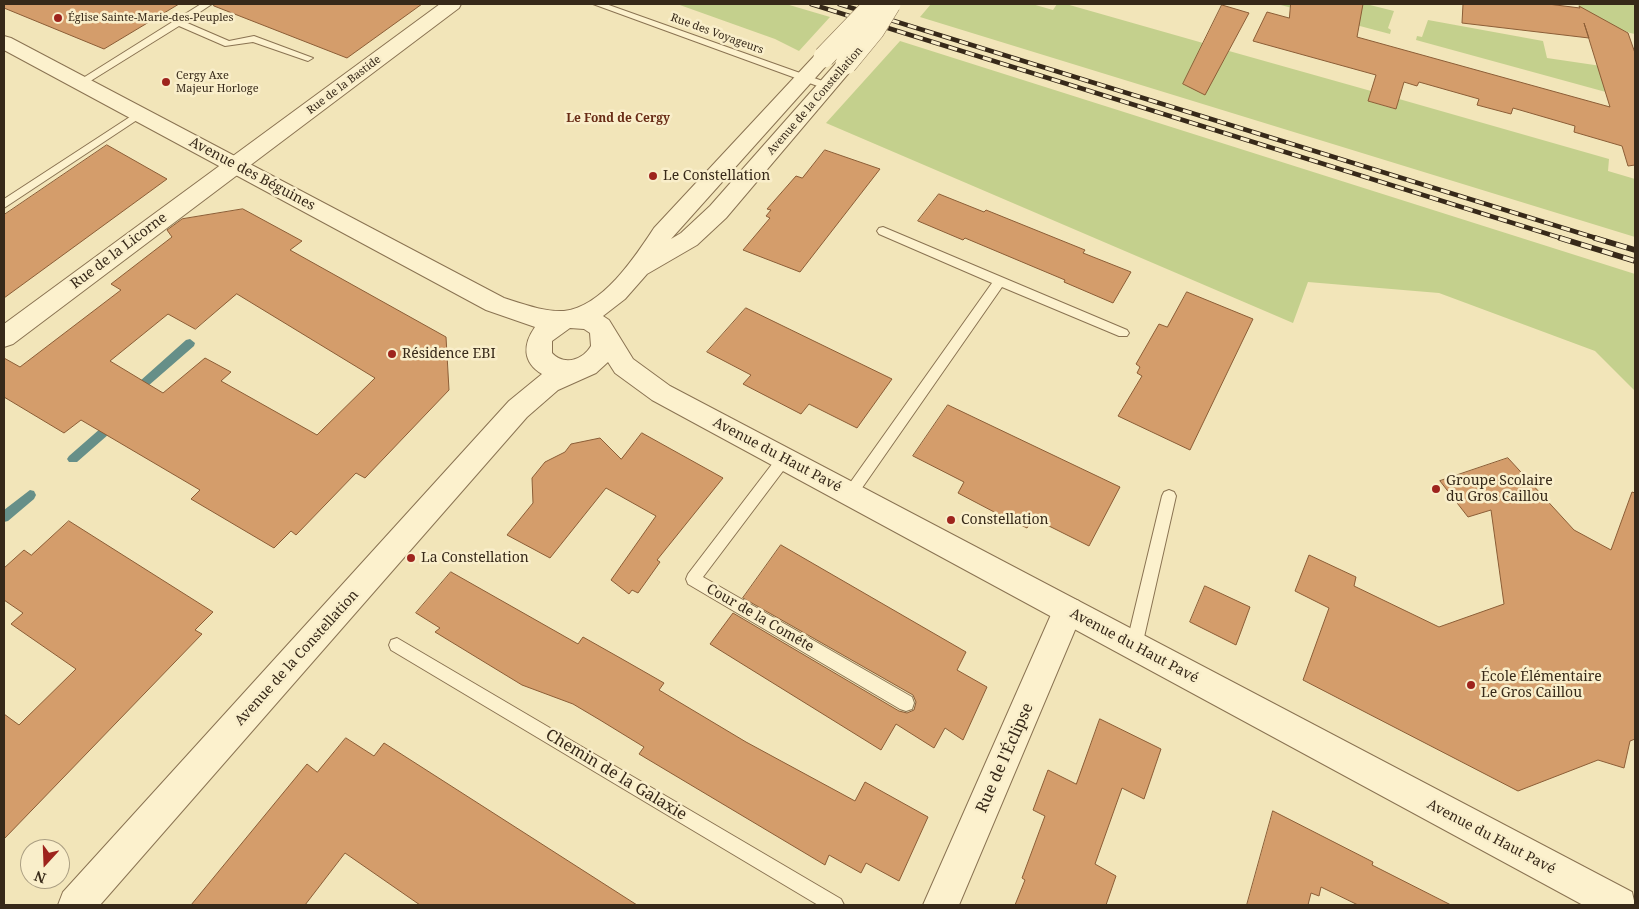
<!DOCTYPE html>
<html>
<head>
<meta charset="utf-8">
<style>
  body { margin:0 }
  #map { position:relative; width:1639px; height:909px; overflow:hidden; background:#f2e5b9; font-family:"Noto Serif",serif }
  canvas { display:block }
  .frame { position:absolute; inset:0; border:5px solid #372919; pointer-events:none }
  .north { position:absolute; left:20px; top:839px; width:50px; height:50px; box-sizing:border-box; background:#f9eeca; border:1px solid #ab9f83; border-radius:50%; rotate:200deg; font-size:14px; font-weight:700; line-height:20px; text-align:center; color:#372919 }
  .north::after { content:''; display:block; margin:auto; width:18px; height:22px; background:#9e241d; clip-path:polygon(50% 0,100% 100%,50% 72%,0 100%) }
</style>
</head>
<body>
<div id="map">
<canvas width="1639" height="909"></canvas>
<div class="frame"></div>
<div class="north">N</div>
</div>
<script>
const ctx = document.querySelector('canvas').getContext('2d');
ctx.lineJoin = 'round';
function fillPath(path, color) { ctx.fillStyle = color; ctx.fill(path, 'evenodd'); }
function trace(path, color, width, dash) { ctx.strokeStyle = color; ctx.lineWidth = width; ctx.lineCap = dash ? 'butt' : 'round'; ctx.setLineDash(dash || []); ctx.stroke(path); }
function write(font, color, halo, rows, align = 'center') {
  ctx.font = font + ' "Noto Serif",serif'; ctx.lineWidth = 5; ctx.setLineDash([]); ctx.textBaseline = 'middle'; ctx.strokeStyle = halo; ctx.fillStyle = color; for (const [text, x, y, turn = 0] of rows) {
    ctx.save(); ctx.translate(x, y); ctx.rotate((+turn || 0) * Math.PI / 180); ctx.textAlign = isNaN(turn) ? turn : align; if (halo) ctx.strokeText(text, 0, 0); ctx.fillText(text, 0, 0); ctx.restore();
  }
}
fillPath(new Path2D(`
  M677,4h109l44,13 -31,34 -24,-12z
  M931,4h101l21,6 4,-6h9l137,39 -4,9 25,8 5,-9 142,40 -3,10 27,8 4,-10 210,60 -1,12 27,8v58l-715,-220z
  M1277,4h89l28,7 -6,17 3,2 -1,4z
  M1578,4h57v30c-19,-3 -32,-19 -54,-21z
  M1428,20l115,21 4,17 88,13v29l-219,-60 1,-4 5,1z
  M900,41l735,233v117l-40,-40 -156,-58 -131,-11 -15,41 -467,-200z`), '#c4d08d');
fillPath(new Path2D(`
  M190,339l5,4 -1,3 -46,40 -4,12h-8l-1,-3 5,-14 46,-41z
  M113,419l4,2 2,3 -2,3 -40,35h-8l-2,-3 2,-3 40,-35z
  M30,490l4,1 2,4 -2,4 -26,22 -4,1v-12z`), '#668f88');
const building = new Path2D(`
  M4,4h175l-75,45 -100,-41z
  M214,4h208l-75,54 -133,-52z
  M1291,4h72l-6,33 253,70 -26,-84 5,15 -127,-15 1,-19h85l32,4 -1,-2 49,27 7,20v112l-7,1 -6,-20 -48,-14 1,-6 -62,-18 -2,6 -34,-9 2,-6 -60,-17 -2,4 -13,-4 -8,27 -28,-8 8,-26 -123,-34 14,-29 22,6z
  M1222,5l27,8 -44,82 -22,-11z
  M107,145l60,34 -163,119v-83z
  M825,150l55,19 -80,103 -57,-22 27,-32 -4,-2 5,-6 -4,-1 29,-33 6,2z
  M939,194l45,18 2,-2 99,40 -2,3 48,19 -18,31 -49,-21 1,-2 -100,-42 -2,2 -45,-19z
  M243,209l59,32 -12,9 156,87 3,53 -84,88 -9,-5 -60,62 -5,-4 -17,17 -83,-49 9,-9 -119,-70 -17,13 -60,-36v-39l16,9 101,-77 -10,-6 61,-47 -5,-7 15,-11zM237,294l138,84 -58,57 -96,-54 10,-9 -26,-14 -42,35 -53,-32 58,-47 27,15z
  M1187,292l66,27 -63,131 -72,-34 24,-40 -5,-3 3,-6 -4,-3 23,-40 8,3z
  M746,308l146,71 -35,49 -48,-24 -8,10 -58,-30 8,-9 -44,-23z
  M948,405l172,82 -31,59 -56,-28 -6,10 -29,-14 -40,-21 6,-11 -51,-26z
  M642,433l81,45 -66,82 3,2 -22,31 -6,-3 -3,4 -18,-14 45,-64 -50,-28 -56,70 -43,-23 26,-32 -1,-25 13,-16 20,-10 6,-8 29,-6 21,21z
  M1508,458l66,72 37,20 21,-58 3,1v246l-5,2 -6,27 -26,-8 -80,31 -215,-111 26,-72 -34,-17 14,-36 47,22 -2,9 85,41 65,-23 -13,-94 -23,7 -28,-36z
  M69,521l144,91 -18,18 7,4 -198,205v-125l15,11 57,-56 -65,-45 12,-11 -19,-13v-32l20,-18 7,5z
  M781,545l185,107 -9,18 30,17 -24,53 -18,-12 -11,20 -38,-24 -15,26 -171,-106 23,-31 166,98 8,2 7,-3 2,-8 -3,-7 -170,-97z
  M451,572l127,72 5,-7 39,22 42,24 -5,7 87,52 109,59 10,-19 63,35 -29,64 -33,-18 -5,10 -32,-18 -4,10 -186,-111 5,-7 -44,-27 -27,-16 -51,-19 -87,-53 5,-4 -24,-15z
  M1205,586l45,21 -14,38 -46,-23z
  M1100,719l61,30 -17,50 -22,-11 -27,76 21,12 -10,29h-91l10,-25 -3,-2 23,-62 -12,-6 15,-40 28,14z
  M346,738l28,18 10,-13 253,162h-217l-75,-52 -40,52h-114l116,-141 10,8z
  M1273,811l100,51 -1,3 79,40h-93l-37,-18 -2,9 -8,-3 -3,12h-61z`);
fillPath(building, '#d49d6b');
trace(building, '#8b5d36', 1);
const service = new Path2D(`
  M201,4h11l-27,18 44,19 25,-5 59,22 -5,3 -3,-1 -52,-18 -28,4 -46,-20 -95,59h-8l-1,-2z
  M593,4h13l225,80 1,2 -1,2h-8z
  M139,111l4,1 1,2 -1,2 -139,92v-9z
  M883,227l244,103 2,3 -2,3h-8l-117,-49 -147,211 -5,2 -5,-2 -2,-4 2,-4 147,-207 -113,-49 -2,-3 2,-3z
  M784,453l5,2 2,4 -2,4 -86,114 209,120 2,6 -2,6 -6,2 -6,-2 -212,-125 -2,-5 2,-5 91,-119z
  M1169,490l5,2 2,4 -34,150 -2,5 -6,2 -6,-2 -2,-5 36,-150 2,-4z
  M397,638l444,261 3,6h-26l-427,-255 -2,-5 2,-5z`);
const minor = new Path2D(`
  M440,4h21l-2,4 -446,336 -9,3v-23z
  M1068,597l11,4 4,10 -124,294h-36l134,-304z`);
const tertiary = new Path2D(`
  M4,36l7,2 493,260c19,6 40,14 60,13 38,-4 71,-54 90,-83l163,-175 7,-2 7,2 3,4 -163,182 10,-6 29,-27 129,-146 7,-2 7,2 3,4 -3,4 -127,150 -29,27 -50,29 -22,25 -22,17 6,4 24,39 37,27 962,506 3,13h-52l-931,-505 -37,-27 -7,-11 -12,11 -38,17 -31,27 -427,488h-42l5,-13 446,-491 33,-27c-20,-12 -19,-30 -7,-47l-49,-17 -482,-260zM570,328l14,1 6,4 1,13c-8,14 -27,20 -39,7v-12z`);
trace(service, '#8a7352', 2);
trace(minor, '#8a7352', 2);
trace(tertiary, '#8a7352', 2);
fillPath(service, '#fcf1cd');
fillPath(minor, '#fcf1cd');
fillPath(tertiary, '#fcf1cd');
const railFar1 = new Path2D(`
  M811,4l753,235
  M839,4l760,235`);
const rail = new Path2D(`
  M1560,238l75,23
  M1595,238l40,12`);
trace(railFar1, '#372919', 4.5);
trace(rail, '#372919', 5.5);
trace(railFar1, '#f9eeca', 3, [9]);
trace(rail, '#f9eeca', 4, [11]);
const tertiaryBridge = new Path2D(`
  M824,57l51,-53
  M846,64l28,-34 16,-26`);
trace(tertiaryBridge, '#8a7352', 22, []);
trace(tertiaryBridge, '#fcf1cd', 21);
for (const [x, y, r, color] of [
  [58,18,5,"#9e241d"],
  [166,82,5,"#9e241d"],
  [653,176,5,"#9e241d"],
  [392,354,5,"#9e241d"],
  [1436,489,5,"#9e241d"],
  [951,520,5,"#9e241d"],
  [411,558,5,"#9e241d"],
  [1471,685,5,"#9e241d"]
]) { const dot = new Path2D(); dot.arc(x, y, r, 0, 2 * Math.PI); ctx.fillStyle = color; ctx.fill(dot); trace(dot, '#f9eeca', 2); }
write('11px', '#372919', '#f9eeca', [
  ["Église Sainte-Marie-des-Peuples",68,18],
  ["Cergy Axe",176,76],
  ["Majeur Horloge",176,89]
], 'left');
write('11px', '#372919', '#f9eeca', [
  ["Rue des Voyageurs",717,34,20],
  ["Rue de la Bastide",344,85,-37],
  ["Avenue de la Constellation",815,101,-49]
]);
write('bold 12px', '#682b15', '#f9eeca', [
  ["Le Fond de Cergy",618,119]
]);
write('14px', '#372919', '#f9eeca', [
  ["Avenue des Béguines",252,174,28],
  ["Rue de la Licorne",119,251,-37],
  ["Avenue du Haut Pavé",777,455,28],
  ["Cour de la Cométe",760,618,30],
  ["Avenue du Haut Pavé",1134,646,28],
  ["Avenue de la Constellation",297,658,-48],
  ["Avenue du Haut Pavé",1491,837,28]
]);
write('14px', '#372919', '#f9eeca', [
  ["Le Constellation",663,176],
  ["Résidence EBI",402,354],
  ["Groupe Scolaire",1446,481],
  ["du Gros Caillou",1446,497],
  ["Constellation",961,520],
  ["La Constellation",421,558],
  ["École Élémentaire",1481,677],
  ["Le Gros Caillou",1481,693]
], 'left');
write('16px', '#372919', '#f9eeca', [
  ["Rue de l'Éclipse",1005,758,-66],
  ["Chemin de la Galaxie",616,775,31]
]);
</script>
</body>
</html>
